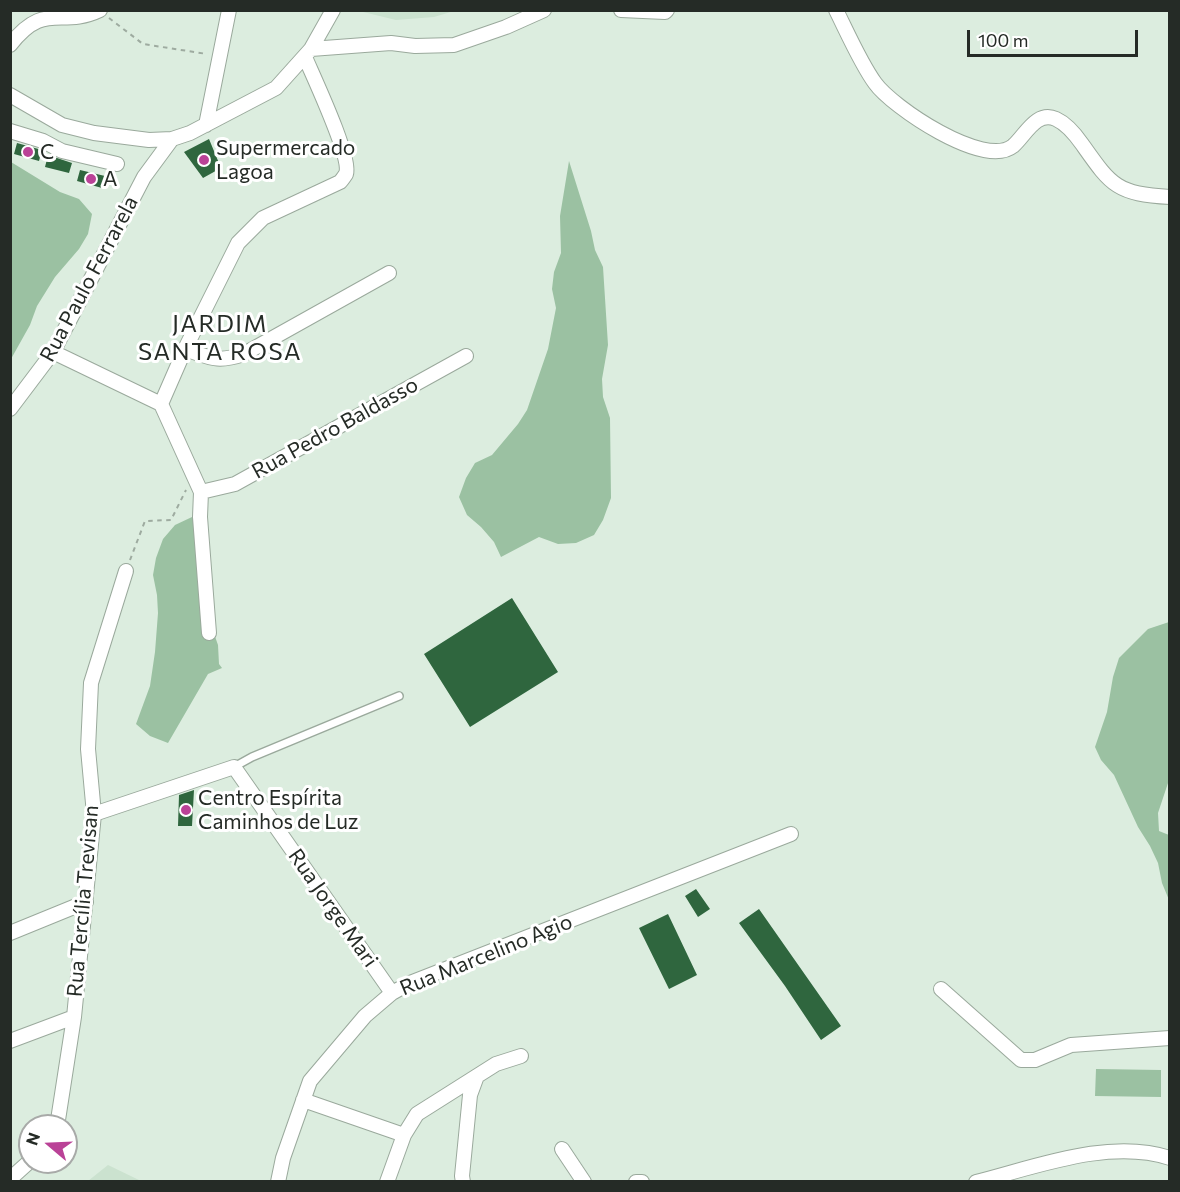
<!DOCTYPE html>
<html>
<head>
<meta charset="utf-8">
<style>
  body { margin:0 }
  #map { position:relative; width:1180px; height:1192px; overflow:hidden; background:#dceddf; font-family:Commissioner,sans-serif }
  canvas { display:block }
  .frame { position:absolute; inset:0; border:12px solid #252b26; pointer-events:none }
  .north { position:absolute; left:18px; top:1114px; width:60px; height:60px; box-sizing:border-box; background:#fff; border:2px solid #a8aaa8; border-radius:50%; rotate:289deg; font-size:16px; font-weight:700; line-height:24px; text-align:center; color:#252b26 }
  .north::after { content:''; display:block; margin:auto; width:21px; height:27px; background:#ba4297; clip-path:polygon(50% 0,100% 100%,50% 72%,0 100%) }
  .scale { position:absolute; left:967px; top:30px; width:171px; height:27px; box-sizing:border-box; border:3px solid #252b26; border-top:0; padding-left:8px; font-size:18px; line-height:21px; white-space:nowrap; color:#252b26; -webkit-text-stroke:4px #fff; paint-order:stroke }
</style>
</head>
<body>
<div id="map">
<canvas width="1180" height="1192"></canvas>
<div class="frame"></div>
<div class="north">N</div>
<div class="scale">100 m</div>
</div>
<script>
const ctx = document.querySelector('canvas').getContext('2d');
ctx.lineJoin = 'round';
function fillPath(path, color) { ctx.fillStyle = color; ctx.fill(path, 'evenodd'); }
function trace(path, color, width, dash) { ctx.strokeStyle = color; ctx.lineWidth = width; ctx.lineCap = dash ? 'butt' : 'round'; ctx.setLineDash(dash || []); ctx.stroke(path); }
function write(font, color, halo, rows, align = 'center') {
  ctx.font = font + ' Commissioner,sans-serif'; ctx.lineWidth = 6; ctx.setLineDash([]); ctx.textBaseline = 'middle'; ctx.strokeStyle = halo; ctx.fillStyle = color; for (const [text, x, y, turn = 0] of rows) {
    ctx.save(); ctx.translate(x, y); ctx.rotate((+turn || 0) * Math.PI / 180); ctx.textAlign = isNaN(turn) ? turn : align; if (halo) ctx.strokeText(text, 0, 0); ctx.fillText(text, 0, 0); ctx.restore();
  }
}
fillPath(new Path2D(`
  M359,11h95l-20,6 -38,3z
  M108,1165l33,16h-53z`), '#cbe2cf');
fillPath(new Path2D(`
  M569,161l22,70 4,19 8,17 5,78 -6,34 1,18 7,21 1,80 -8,22 -9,15 -18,8 -18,1 -19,-7 -38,20 -7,-15 -13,-15 -14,-12 -8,-18 7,-19 9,-15 17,-8 26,-31 9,-14 21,-61 8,-41 -4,-19 2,-17 7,-19 -1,-37z
  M11,162l49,30 19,7 13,15 -4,20 -9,15 -24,28 -18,29 -7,19 -19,34z
  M192,517l8,17 11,91 7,20 1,19 3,4 -14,6 -40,69 -18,-7 -14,-12 14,-38 5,-34 3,-39 -1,-18 -4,-20 3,-17 7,-19 12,-14z
  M1169,622v158l-11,33 1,18 10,4v65l-7,-17 -4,-20 -8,-17 -12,-19 -24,-52 -13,-15 -6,-13 12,-35 6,-35 6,-19 29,-29z
  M1096,1069l65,1v27l-66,-1z`), '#9bc1a2');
fillPath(new Path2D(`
  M209,139l12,29 -18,10 -19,-26z
  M17,143l25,7 -3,11 -25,-7z
  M48,155l24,8 -3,10 -24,-6z
  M80,170l25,6 -3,12 -25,-7z
  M512,598l46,74 -88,55 -46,-73z
  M194,790l-2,36h-14l1,-31z
  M696,889l14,20 -12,8 -13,-21z
  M759,909l82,117 -20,14 -36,-54 -46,-63z
  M668,914l29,61 -28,14 -30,-61z`), '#2f663e');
const lane = new Path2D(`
  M234,767l18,-10 147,-61`);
const street = new Path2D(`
  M621,10l44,2 2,-2
  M836,10c11,22 25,54 39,73 17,24 109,86 138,63 12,-10 23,-36 43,-27 11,5 19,15 26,25 29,41 34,50 88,53
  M10,45c35,-45 50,-16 90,-35
  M311,49l80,-6 24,3 39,-1 52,-18 38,-17
  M10,95l52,30 32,8 55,7 23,-1 18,-6 86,-45 35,-39 22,-39
  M206,125l23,-115
  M10,131l33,10 19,10 55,13
  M185,349c26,9 32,14 59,5l145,-81
  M53,352l108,52 40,88 -1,25 9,116
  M161,404l24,-55 53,-106 25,-25 77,-36c2,-2 4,-5 6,-8 6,-16 -33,-98 -41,-117
  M10,409l43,-57 91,-175 28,-38
  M201,492l34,-8 231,-128
  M94,814l140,-47 158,226
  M10,933l76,-31
  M941,989l80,71h14l36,-15 99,-7
  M10,1041l64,-24
  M303,1100l101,35
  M55,1126l3,-6 16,-103 20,-203 -6,-65 3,-66 35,-112
  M562,1149l22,33
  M10,1179l20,-18
  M278,1182l5,-24 27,-77 55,-65 27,-23 18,-10 381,-149
  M387,1182l17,-47 13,-21 79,-50 25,-8
  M463,1182l-1,-6 8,-81 7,-19
  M636,1182h6
  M976,1182c60,-15 133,-44 194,-24`);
trace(lane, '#9aa99c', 10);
trace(street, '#9aa99c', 16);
trace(new Path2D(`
  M109,18l34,26 64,10
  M130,560l15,-39 26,-1 15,-30`), '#9eaba0', 2, [4.5, 4.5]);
trace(lane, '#fff', 7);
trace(street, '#fff', 14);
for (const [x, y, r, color] of [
  [28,152,6,"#ba4297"],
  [204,160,6,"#ba4297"],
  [91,179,6,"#ba4297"],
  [186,810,6,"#ba4297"]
]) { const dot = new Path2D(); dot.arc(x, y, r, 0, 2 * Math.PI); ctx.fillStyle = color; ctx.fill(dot); trace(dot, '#fff', 2); }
write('21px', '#252b26', '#fff', [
  ["Supermercado",216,148],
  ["Lagoa",216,172],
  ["C",40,152],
  ["A",103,179],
  ["Centro Espírita",198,798],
  ["Caminhos de Luz",198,822]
], 'left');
write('21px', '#252b26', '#fff', [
  ["Rua Paulo Ferrarela",89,279,-62],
  ["Rua Pedro Baldasso",335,428,-29],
  ["Rua Tercília Trevisan",83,901,-85],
  ["Rua Jorge Mari",333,908,55],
  ["Rua Marcelino Agio",486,955,-22]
]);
ctx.letterSpacing = '1.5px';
write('24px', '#252b26', '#fff', [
  ["JARDIM",220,324],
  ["SANTA ROSA",220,352]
]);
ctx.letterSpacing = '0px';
</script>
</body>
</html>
